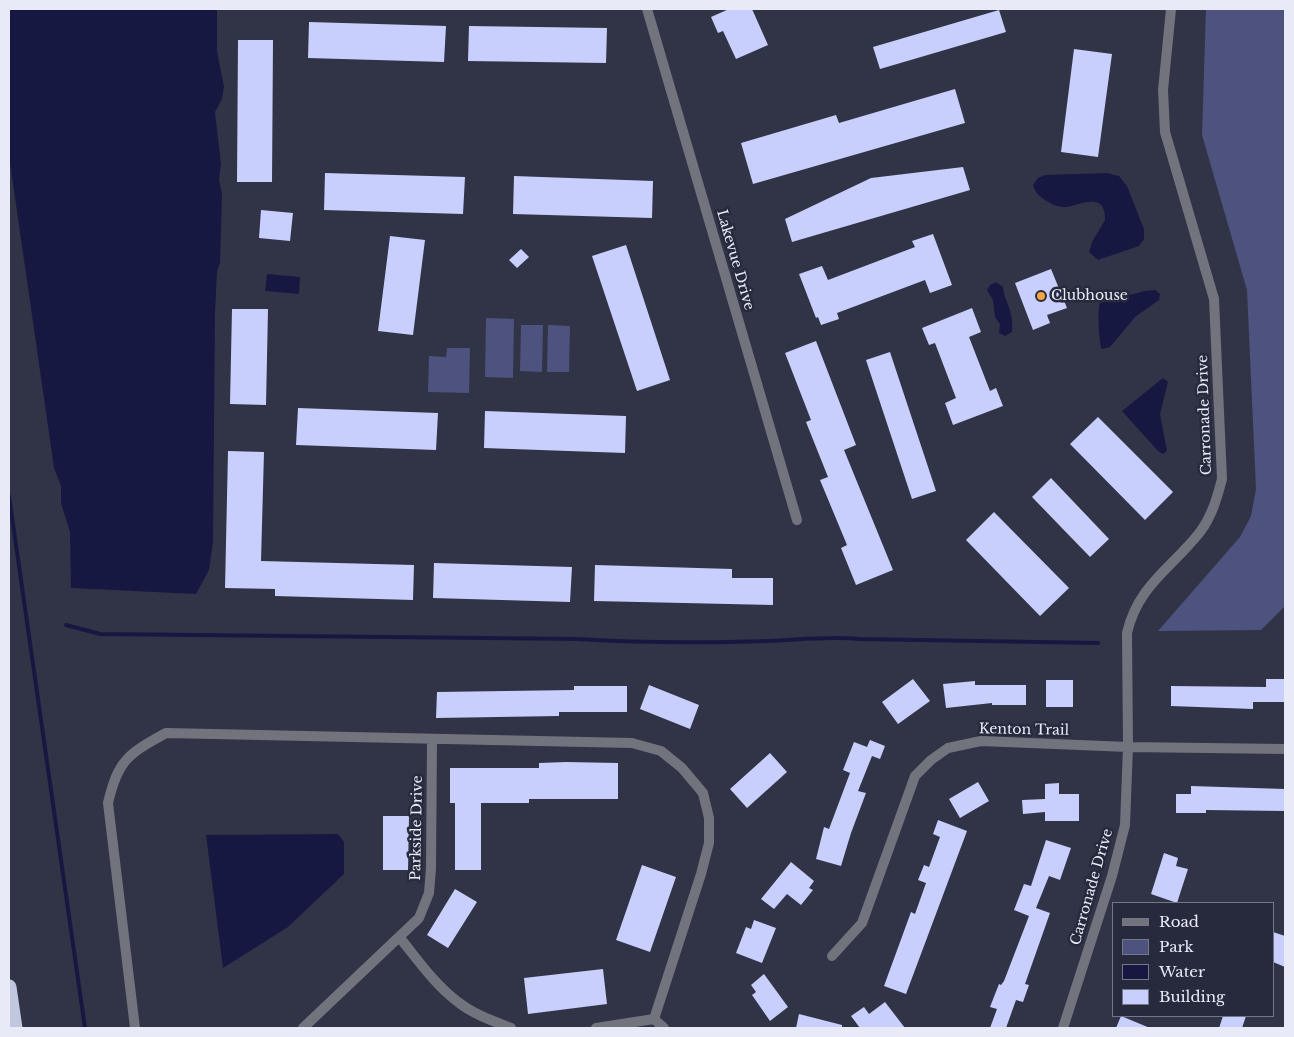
<!DOCTYPE html>
<html>
<head>
<meta charset="utf-8">
<style>
  body { margin:0 }
  #map { position:relative; width:1294px; height:1037px; overflow:hidden; background:#313447; font-family:"Libre Baskerville",serif }
  canvas { display:block }
  .frame { position:absolute; inset:0; border:10px solid #e8ebf7; pointer-events:none }
  .legend { position:absolute; left:1112px; top:902px; width:162px; height:115px; box-sizing:border-box; background:#272a3d; border:1px solid #747787; margin:0; padding:6px 9px; list-style:none; font-size:15px; color:#e8ebf7 }
  .legend li { display:flex; align-items:center; gap:10px; height:25px }
  .legend b { width:25px; border:1px solid #747787 }
</style>
</head>
<body>
<div id="map">
<canvas width="1294" height="1037"></canvas>
<div class="frame"></div>
<ul class="legend">
<li><b style="height:6px;background:#71737d"></b>Road</li>
<li><b style="height:14px;background:#4d537e"></b>Park</li>
<li><b style="height:14px;background:#171842"></b>Water</li>
<li><b style="height:14px;background:#c8cffc"></b>Building</li>
</ul>
</div>
<script>
const ctx = document.querySelector('canvas').getContext('2d');
ctx.lineJoin = 'round';
function fillPath(path, color) { ctx.fillStyle = color; ctx.fill(path, 'evenodd'); }
function trace(path, color, width, dash) { ctx.strokeStyle = color; ctx.lineWidth = width; ctx.lineCap = dash ? 'butt' : 'round'; ctx.setLineDash(dash || []); ctx.stroke(path); }
function write(font, color, halo, rows, align = 'center') {
  ctx.font = font + ' "Libre Baskerville",serif'; ctx.lineWidth = 5; ctx.setLineDash([]); ctx.textBaseline = 'middle'; ctx.strokeStyle = halo; ctx.fillStyle = color; for (const [text, x, y, turn = 0] of rows) {
    ctx.save(); ctx.translate(x, y); ctx.rotate((+turn || 0) * Math.PI / 180); ctx.textAlign = isNaN(turn) ? turn : align; if (halo) ctx.strokeText(text, 0, 0); ctx.fillText(text, 0, 0); ctx.restore();
  }
}
fillPath(new Path2D(`
  M1206,9h79v597l-24,24 -103,1 82,-94 11,-21 5,-27 -9,-199 -45,-155z
  M486,318l28,1 -1,59 -28,-1z
  M521,325h22l-1,47 -22,-1z
  M548,325l22,1 -1,46h-22z
  M447,348h23l-1,45 -41,-1 1,-36 17,1z`), '#4d537e');
fillPath(new Path2D(`
  M9,9h208v42l7,36 -2,12 -7,13 6,52 -2,15 3,15 -2,69 -3,9 -2,40 -2,230 -4,28 -13,24 -125,-6 -1,-56 -9,-29v-17l-7,-18 -4,-28 -41,-284z
  M1107,173l12,3 8,10 17,43v10l-5,7 -41,14 -9,-8 3,-10 13,-22c1,-31 -28,-13 -40,-13 -9,0 -16,-4 -23,-9 -5,-4 -7,-7 -9,-13l5,-7 7,-3z
  M267,274l33,3 -1,17 -34,-3z
  M996,282l7,5c2,18 11,21 9,45l-7,4 -6,-3 1,-9 -5,-7 -2,-17 -6,-10 3,-5z
  M1156,290l4,4 -1,6 -24,17 -25,30 -8,2c-3,-5 -5,-40 -2,-46l45,-12z
  M1163,378l5,4 -8,32 7,37 -4,3 -5,-3 -36,-40z
  M338,834l6,8v32l-56,53 -65,41 -17,-133z`), '#171842');
trace(new Path2D(`
  M9,496l76,532
  M66,625l34,9 478,5c63,4 127,4 190,2 30,-1 61,-5 91,-2l239,4`), '#171842', 4);
fillPath(new Path2D(`
  M729,9h23l16,36 -32,14 -13,-28 -5,2 -7,-16z
  M999,10l7,22 -126,37 -7,-22z
  M309,22l137,4 -2,36 -136,-4z
  M469,26l138,2 -1,35 -138,-2z
  M238,40h35l-1,142h-35z
  M1074,49l38,5 -14,103 -37,-5z
  M955,89l10,34 -212,61 -12,-41 95,-28 3,8z
  M963,167l7,23 -178,52 -7,-23 86,-41z
  M325,173l140,4 -2,37 -139,-4z
  M514,176l139,5 -1,37 -139,-4z
  M261,210l32,3 -3,28 -31,-3z
  M933,234l19,51 -22,8 -5,-13 -88,33 2,6 -18,6 -3,-8 -2,1 -17,-44 23,-8 6,14 87,-33 -3,-6z
  M390,236l35,4 -12,95 -35,-4z
  M626,245l44,135 -33,11 -45,-135z
  M521,249l8,8 -12,11 -8,-8z
  M1051,269l16,39 -20,7 3,8 -17,7 -18,-47z
  M972,308l9,24 -12,5 21,54 6,-3 7,18 -50,19 -8,-22 11,-5 -21,-55 -6,2 -7,-17z
  M232,309h36l-2,96 -36,-1z
  M816,341l40,104 -12,5 49,120 -37,15 -15,-37 6,-3 -27,-65 8,-3 -22,-55 5,-2 -26,-67z
  M890,352l46,139 -24,8 -46,-139z
  M298,408l140,5 -2,37 -140,-5z
  M485,411l141,5 -1,37 -141,-5z
  M1098,417l75,75 -28,28 -75,-76z
  M228,451l36,1 -3,109 153,4 -1,35 -138,-4v-7l-50,-1z
  M1051,478l58,61 -19,18 -58,-60z
  M994,512l75,76 -29,28 -74,-76z
  M434,563l138,4 -2,35 -137,-4z
  M595,565l137,4v9h41v27l-179,-4z
  M913,679l17,22 -32,23 -16,-22z
  M1266,679h19v23h-32v7l-82,-3v-20l95,1z
  M1046,680h27v27h-27z
  M975,681v4h51v20h-34v-2l-46,5 -3,-24z
  M649,685l50,20 -9,24 -50,-20z
  M574,686h53v26h-68v4l-123,2 1,-26 137,-2z
  M870,740l15,6 -5,13 -8,-3 -14,35 8,2 -15,40 -10,33 -25,-7 8,-32 5,2 21,-56 -7,-3 11,-28 13,5z
  M770,753l17,19 -40,36 -17,-19z
  M566,762l52,1v36h-89v4h-48v67h-26v-67h-5v-35h89v-5z
  M978,782l11,19 -29,17 -11,-19z
  M1059,783v11h20v27h-34v-9l-22,2 -1,-14 23,-1v-15z
  M1191,786l94,3v22l-79,-1v3h-30v-19h15z
  M383,816h26l-1,54h-25z
  M938,820l29,11 -61,163 -22,-8 27,-74 4,2 11,-31 -8,-3 6,-15 5,2 11,-30 -7,-3z
  M1046,840l25,8 -11,32 -11,-4 -13,32 14,5 -25,71 4,1 -6,17 -7,-2 -10,28h-16l7,-19 -7,-2 9,-23 2,1 3,-4 25,-65 -15,-6 10,-26 7,2z
  M1164,853l14,5 -2,8 12,3 -11,34 -26,-9z
  M791,862l23,19 -5,7 4,2 -12,15 -14,-11 -13,15 -13,-10z
  M642,865l34,12 -26,75 -34,-12z
  M455,889l22,13 -29,46 -21,-13z
  M754,920l22,8 -14,35 -26,-10 10,-26 5,2z
  M1273,932l12,4v31l-12,-5z
  M603,969l4,35 -79,10 -4,-36z
  M764,974l24,33 -18,14 -18,-26 4,-3 -5,-7z
  M885,1002l20,26h-45l-9,-12 13,-9 5,7z
  M799,1014l43,11v3h-46z
  M1121,1016l29,12h-34z
  M1223,1016h23l-4,12h-23z`), '#c8cffc');
trace(new Path2D(`
  M647,9l150,511
  M400,938c18,22 35,47 58,64 15,12 35,19 53,26
  M832,956l30,-33 53,-147 16,-16 17,-12 33,-7 147,6 157,2
  M654,1019l10,9
  M135,1028l-27,-225c10,-43 20,-49 58,-70l466,10 29,8 21,17 21,25 6,25v25l-8,31 -47,145
  M303,1028l116,-110 10,-25 2,-25 1,-129
  M596,1028l58,-9
  M1063,1028l49,-152 13,-51 3,-78 -1,-114c11,-48 45,-65 73,-101 12,-16 17,-34 22,-53l-8,-180 -49,-167 -2,-42 8,-81`), '#71737d', 10);
trace(new Path2D(`
  M9,987l6,41`), '#c2c7e0', 15);
for (const [x, y, r, color] of [
  [1041,296,5,"#f4a443"]
]) { const dot = new Path2D(); dot.arc(x, y, r, 0, 2 * Math.PI); ctx.fillStyle = color; ctx.fill(dot); trace(dot, '#272a3d', 2); }
write('14px', '#e8ebf7', '#272a3d', [
  ["Lakevue Drive",735,260,74],
  ["Carronade Drive",1205,415,-92],
  ["Kenton Trail",1024,730,1],
  ["Parkside Drive",417,828,-89],
  ["Carronade Drive",1092,887,-74]
]);
write('14px', '#e8ebf7', '#272a3d', [
  ["Clubhouse",1051,296]
], 'left');
</script>
</body>
</html>
